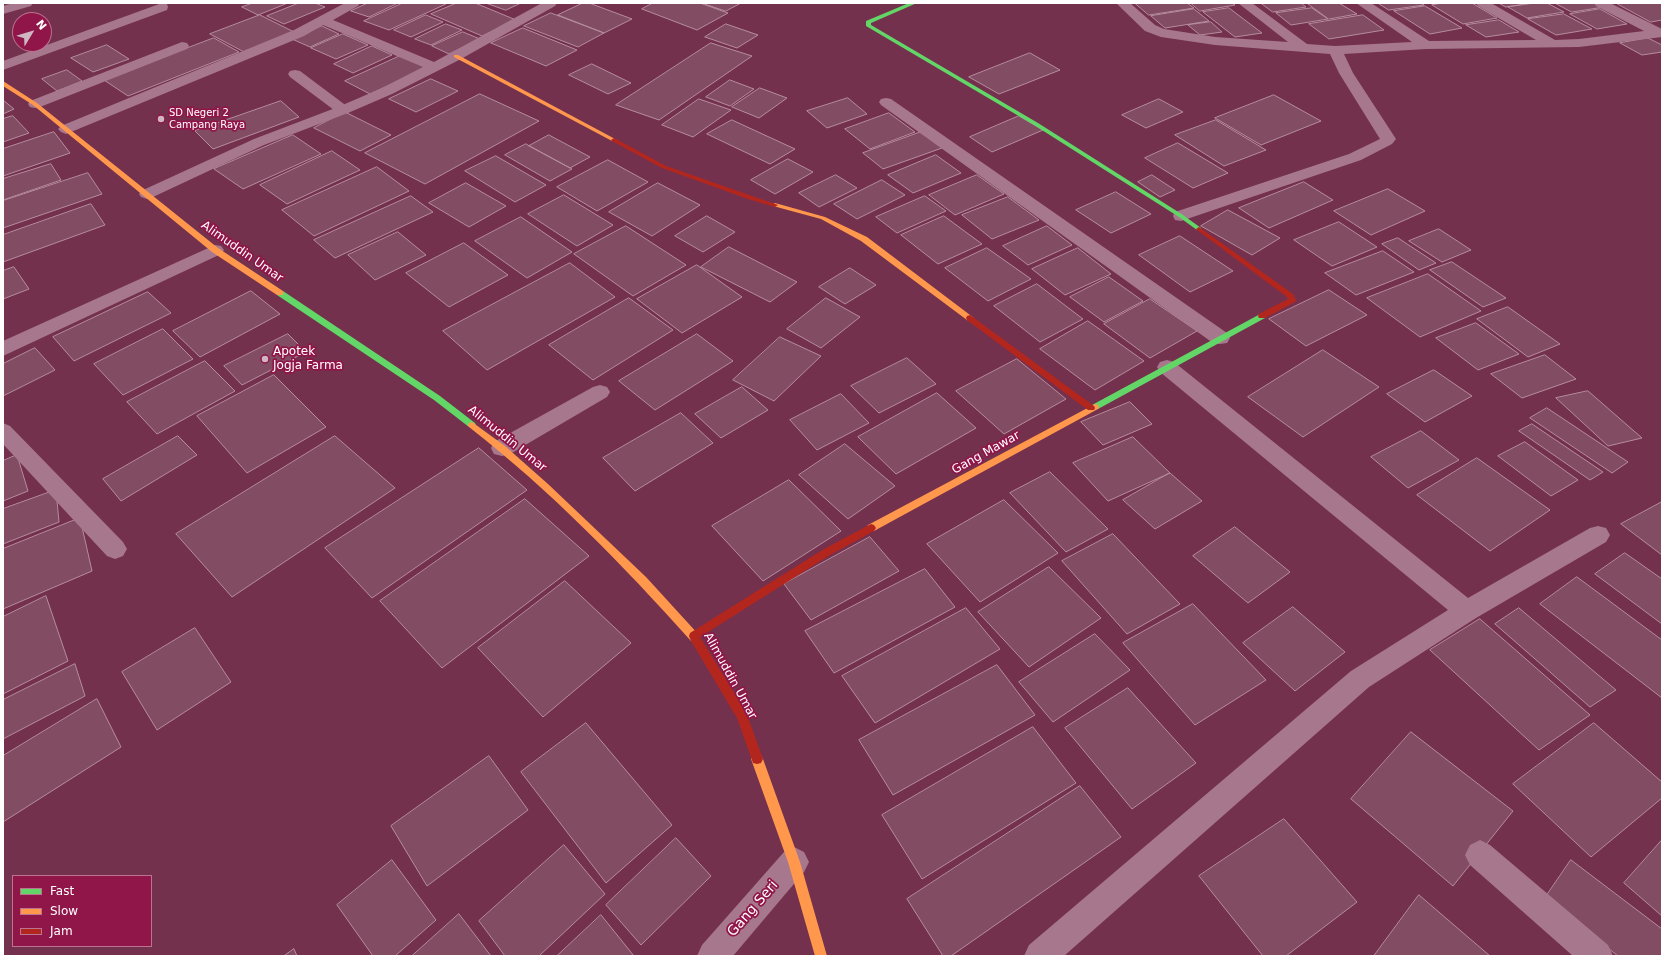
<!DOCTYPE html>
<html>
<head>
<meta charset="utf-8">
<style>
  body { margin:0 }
  #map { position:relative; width:1665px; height:959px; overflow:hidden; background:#74314d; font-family:"DejaVu Sans",sans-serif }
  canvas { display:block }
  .frame { position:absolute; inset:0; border:4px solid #fff; pointer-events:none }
  .legend { position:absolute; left:12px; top:875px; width:140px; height:72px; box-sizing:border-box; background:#901549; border:1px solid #bc7392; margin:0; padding:5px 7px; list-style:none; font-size:12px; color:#fff }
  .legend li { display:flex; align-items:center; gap:8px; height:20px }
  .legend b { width:20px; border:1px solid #bc7392 }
  .north { position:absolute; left:12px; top:12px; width:40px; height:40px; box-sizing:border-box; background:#901549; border:1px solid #bc7392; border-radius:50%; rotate:52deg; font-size:11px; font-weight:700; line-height:16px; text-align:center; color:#fff }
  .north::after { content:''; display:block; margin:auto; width:14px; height:18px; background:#ceb7c1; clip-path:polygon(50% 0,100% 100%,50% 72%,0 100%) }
</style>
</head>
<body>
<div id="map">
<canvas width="1665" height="959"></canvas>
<div class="frame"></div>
<ul class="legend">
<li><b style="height:5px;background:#63d668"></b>Fast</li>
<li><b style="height:5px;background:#ff974d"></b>Slow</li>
<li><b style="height:5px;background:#b3261e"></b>Jam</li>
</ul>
<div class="north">N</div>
</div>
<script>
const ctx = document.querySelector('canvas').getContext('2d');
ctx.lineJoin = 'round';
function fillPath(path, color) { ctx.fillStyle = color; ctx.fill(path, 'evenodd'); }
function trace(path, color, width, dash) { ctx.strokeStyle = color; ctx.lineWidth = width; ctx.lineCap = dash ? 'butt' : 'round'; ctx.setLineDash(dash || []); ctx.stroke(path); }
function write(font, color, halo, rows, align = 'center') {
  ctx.font = font + ' "DejaVu Sans",sans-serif'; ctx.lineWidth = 3.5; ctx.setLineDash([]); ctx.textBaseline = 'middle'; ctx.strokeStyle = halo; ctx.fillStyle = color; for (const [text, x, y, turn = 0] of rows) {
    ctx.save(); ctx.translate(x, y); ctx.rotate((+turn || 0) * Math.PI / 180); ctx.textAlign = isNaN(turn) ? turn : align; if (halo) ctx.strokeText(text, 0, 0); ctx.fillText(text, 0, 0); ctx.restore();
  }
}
const building = new Path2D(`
  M253,3h35l-30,12 -16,-8z
  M299,3h16l10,4 -41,17 -17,-8z
  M368,3h30l-29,14 -18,-6z
  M403,3h42l1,1 -57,26 -25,-9z
  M457,3h18l41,17 -34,16 -51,-22z
  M486,3h35l-15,7z
  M583,3h6l43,16 -28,14 -46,-18z
  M653,3h47l28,10 -31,17 -55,-21z
  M702,3h39l-15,8z
  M1135,3h52l7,5 -45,7z
  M1191,3h41l3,2 -35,6z
  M1261,3h40l5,4 -33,5z
  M1307,3h32l18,11 -28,5z
  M1378,3h43l3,2 -35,5z
  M1444,3h28l25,15 -34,6 -31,-19z
  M1499,3h32l-25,4z
  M1535,3h12l17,9 -37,6 -19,-11z
  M1555,3h41l8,4 -32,5z
  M1616,3h46v17l-11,2z
  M1425,6l37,22 -32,6 -36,-23z
  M1229,8l33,25 -27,4 -32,-25z
  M1312,8l16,11 -37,6 -15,-12z
  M1194,9l15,12 -44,7 -14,-12z
  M1600,9l27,15 -30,5 -27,-15z
  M551,13l53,20 -26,14 -54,-21z
  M1564,14l28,15 -36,6 -28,-16z
  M260,15l36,18 -50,20 -36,-19z
  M426,15l17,7 -32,15 -17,-7z
  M1363,15l21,15 -55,9 -20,-15z
  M1499,20l20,12 -33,5 -20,-12z
  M1211,22l11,10 -22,3 -12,-10z
  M446,24l16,6 -31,15 -16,-6z
  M726,24l32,11 -21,13 -32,-11z
  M322,26l17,8 -29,13 -18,-8z
  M523,28l54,22 -31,16 -55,-23z
  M463,32l17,7 -31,15 -17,-8z
  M343,34l25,11 -32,14 -25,-11z
  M214,38l25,14 -111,44 -24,-16z
  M1648,38l14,7v7l-20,3 -22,-12z
  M711,43l41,13 -93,64 -43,-15z
  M107,45l22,14 -36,13 -22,-14z
  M372,46l20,9 -39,18 -19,-9z
  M1030,53l30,17 -61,24 -30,-17z
  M402,55l26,12 -58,27 -25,-13z
  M592,64l39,19 -23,11 -39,-19z
  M67,70l15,11 -25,10 -15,-12z
  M431,79l27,12 -42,21 -27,-13z
  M730,80l24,9 -24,17 -24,-9z
  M760,88l27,10 -28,20 -27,-11z
  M480,94l59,27 -114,63 -60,-31z
  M1274,95l47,26 -60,24 -46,-27z
  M848,98l19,16 -40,14 -20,-17z
  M699,99l32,11 -38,27 -31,-12z
  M1159,99l24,13 -37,16 -24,-13z
  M3,100l11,9 -11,5z
  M281,101l18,16 -86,32 -18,-18z
  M345,112l46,23 -31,16 -46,-23z
  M889,113l26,19 -45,17 -25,-20z
  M13,116l16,17 -26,9v-23z
  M1019,116l24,14 -51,22 -22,-15z
  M732,120l63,29 -25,15 -63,-30z
  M1216,120l50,30 -42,16 -49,-31z
  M54,132l16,21 -67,23v-27z
  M921,132l21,16 -59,21 -20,-16z
  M293,135l28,19 -78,35 -29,-20z
  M549,135l41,22 -20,11 -41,-22z
  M1178,143l50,30 -35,15 -48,-30z
  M526,144l46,25 -22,12 -45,-26z
  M332,151l28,19 -73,34 -27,-19z
  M936,155l25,18 -48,20 -25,-18z
  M496,156l50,29 -31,17 -50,-31z
  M788,159l25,13 -38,22 -24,-14z
  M608,160l40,22 -51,29 -40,-24z
  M51,164l10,16 -58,20v-21z
  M377,167l32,24 -95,45 -32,-26z
  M88,173l14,21 -99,34v-27z
  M836,175l21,13 -38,19 -20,-14z
  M977,175l27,19 -49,21 -26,-20z
  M1152,175l23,15 -15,7 -22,-15z
  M882,180l23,15 -48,24 -23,-15z
  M1304,182l29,18 -64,28 -30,-20z
  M466,183l40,23 -37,21 -40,-24z
  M658,183l42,22 -48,31 -43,-24z
  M1388,189l37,22 -54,24 -37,-24z
  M1116,192l35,22 -40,19 -35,-23z
  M564,195l49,30 -36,21 -49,-32z
  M411,196l22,16 -98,46 -21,-18z
  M925,196l21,15 -49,22 -21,-16z
  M1008,197l31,23 -47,19 -30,-24z
  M91,204l14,21 -102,37v-27z
  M1228,210l52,28 -28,17 -51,-29z
  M707,216l28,16 -32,20 -28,-16z
  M944,216l38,28 -44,20 -37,-29z
  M521,217l51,35 -45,26 -52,-37z
  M1339,222l38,25 -45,19 -38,-26z
  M626,226l60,39 -53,31 -59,-42z
  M1047,226l25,19 -44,20 -25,-19z
  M1439,229l32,21 -29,12 -33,-21z
  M398,232l28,23 -51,25 -27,-25z
  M1180,236l53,35 -43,21 -51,-37z
  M1398,238l38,25 -17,7 -37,-26z
  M464,243l44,32 -59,32 -43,-34z
  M729,247l68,35 -27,20 -69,-35z
  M987,248l44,31 -43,22 -43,-33z
  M1078,248l33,26 -46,21 -33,-26z
  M1383,251l31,21 -58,23 -31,-22z
  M1452,262l54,36 -23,9 -53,-37z
  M570,263l45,34 -128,73 -44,-39z
  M697,265l45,32 -60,36 -45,-34z
  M14,267l15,22 -26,10v-28z
  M850,268l26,17 -31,19 -26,-17z
  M1428,274l53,37 -61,26 -53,-39z
  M1109,277l34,24 -39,21 -34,-25z
  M1037,284l46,35 -43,23 -46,-36z
  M1329,290l38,25 -61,31 -37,-27z
  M251,291l29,23 -80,43 -27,-26z
  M148,292l23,21 -97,48 -21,-24z
  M629,298l44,32 -80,50 -44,-35z
  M826,298l34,19 -39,31 -34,-19z
  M1150,299l47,32 -47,27 -46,-34z
  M1508,307l52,37 -32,13 -51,-38z
  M1088,321l56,40 -49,29 -55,-41z
  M1476,323l43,31 -41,16 -42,-32z
  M163,329l30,30 -70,36 -29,-31z
  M288,334l18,18 -64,33 -18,-19z
  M697,334l36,27 -78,49 -36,-29z
  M780,337l41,19 -47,45 -41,-21z
  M35,348l20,22 -52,26v-32z
  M1323,350l56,37 -76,50 -55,-40z
  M1545,355l31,24 -54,19 -31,-24z
  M907,358l29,26 -57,29 -28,-27z
  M1017,359l49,40 -62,35 -48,-43z
  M205,361l30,30 -78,43 -30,-32z
  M1434,370l38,26 -47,26 -38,-28z
  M274,375l52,52 -79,46 -50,-57z
  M742,387l26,23 -47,28 -26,-24z
  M1588,391l54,47 -34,8 -52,-48z
  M937,393l39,35 -80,46 -38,-37z
  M841,394l28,29 -52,27 -27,-30z
  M1130,402l22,22 -49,21 -22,-23z
  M1547,408l81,54 -16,11 -82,-55z
  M681,413l32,30 -78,48 -32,-33z
  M1532,424l71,48 -13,8 -71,-49z
  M1421,431l38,29 -51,28 -37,-31z
  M178,436l19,19 -76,46 -18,-22z
  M335,436l60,52 -163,109 -56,-63z
  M1133,437l37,36 -62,28 -35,-38z
  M1525,442l53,38 -27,16 -53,-40z
  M845,444l50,42 -47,33 -49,-44z
  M479,448l48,42 -155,108 -47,-50z
  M17,455l11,36 -25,10v-40z
  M1477,458l73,52 -60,41 -73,-56z
  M1050,472l58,57 -42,23 -56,-59z
  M1170,473l32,28 -47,28 -32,-29z
  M789,480l52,51 -78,50 -51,-55z
  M56,490l3,32 -56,22v-35z
  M525,499l64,57 -147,112 -62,-67z
  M1004,500l54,53 -78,49 -53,-58z
  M1662,502v53l-41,-31z
  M80,518l12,53 -89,38v-60z
  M1235,527l55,45 -42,31 -55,-47z
  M1113,534l67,70 -53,30 -65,-73z
  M870,537l29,34 -88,49 -27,-36z
  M1625,553l37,26v45l-67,-50z
  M1049,567l52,51 -72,49 -51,-55z
  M925,569l30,38 -121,66 -29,-42z
  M1577,577l85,63v58l-122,-94z
  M565,581l66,62 -88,74 -65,-69z
  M46,596l22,65 -65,33v-77z
  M1193,604l73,76 -71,45 -72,-82z
  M1293,607l52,45 -50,39 -52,-48z
  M966,608l34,41 -125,74 -33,-47z
  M1519,608l97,82 -26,17 -95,-83z
  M1480,619l110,96 -51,35 -109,-100z
  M195,628l36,54 -74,48 -35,-58z
  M1095,634l35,36 -77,52 -34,-40z
  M75,664l10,32 -82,43v-39z
  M997,665l38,50 -142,80 -34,-55z
  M1128,688l68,75 -64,46 -67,-81z
  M97,699l24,48 -118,75v-66z
  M586,723l86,102 -66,58 -85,-111z
  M1594,723l68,59v16l-71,59 -78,-73z
  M1033,727l43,56 -154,96 -40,-64z
  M1411,732l102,79 -60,75 -102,-87z
  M489,756l39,54 -101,76 -36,-60z
  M1080,786l41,51 -170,119h-8l-36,-57z
  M1284,819l73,83 -71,54h-23l-64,-80z
  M676,838l35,38 -70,69 -35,-40z
  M1662,840v76l-38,-33z
  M564,845l41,49 -66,62h-34l-26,-35z
  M392,860l44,60 -41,36h-22l-36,-51z
  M1571,860l91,69v27h-44l-73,-58z
  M1419,895l71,61h-116z
  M459,914l32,42h-79z
  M601,915l33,41h-77z
  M294,949l3,7h-13z`);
fillPath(building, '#824c63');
trace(building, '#b58d9e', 1);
fillPath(new Path2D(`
  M13,3h20l-2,3 -28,8v-8z
  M162,3l5,1 1,3 -1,3 -164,60v-9z
  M295,70l5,1 48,36 2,3 -2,3 -5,1 -5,-1 -48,-36 -2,-3 2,-3z
  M600,385l7,2 3,5 -3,5 -97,57 -8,2 -8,-2 -3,-6 3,-6 99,-55z
  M1480,840l10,5 118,100 5,11h-40l-103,-91 -5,-10 5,-10z`), '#a7788d');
fillPath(new Path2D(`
  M345,3h15l-2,3 -25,14 101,42 108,-59h15l-2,3 -94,53 -69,35 -44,19 -84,32 -111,52 -6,2 -6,-2 -2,-3 2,-3 113,-52 84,-32 44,-19 41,-21 -100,-42 -19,11 -233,96 -5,2 -5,-2 -3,-3 3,-3 233,-96z
  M1116,3h14l25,22 9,4 51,8 73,5 -50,-39h14l55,41 28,2 77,-4 -56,-39h15l58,38 107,-1 -58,-34 -2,-3h15l64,37 24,-1 65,-8 -48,-25 -2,-3h16l52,26v8l-83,10 -153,2 -82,5 9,19 43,66 -4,5 -31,16 -180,61 -6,-1 -2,-4 2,-4 174,-58 31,-15 -41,-66 -9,-19 -115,-9 -54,-8 -16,-6z
  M182,42l5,1 2,3 -2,3 -147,58 -5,1 -5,-1 -2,-3 2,-3z
  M886,98l5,1 336,234 3,5 -3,5 -7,1 -7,-1 -332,-238 -2,-3 2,-3z
  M215,245l6,1 3,4 -3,4 -218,102v-15z
  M1167,360l7,2 294,236 122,-70 8,-2 8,2 4,7 -4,7 -130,76 -107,69 -305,269h-40l5,-11 322,-274 97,-61 -288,-238 -3,-5 3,-5z
  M3,423l7,3 113,116 4,7 -4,7 -8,3 -8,-3 -104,-112z
  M794,847l10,5 5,10 -5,10 -71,84h-36l5,-11 82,-93z`), '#a7788d');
fillPath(new Path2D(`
  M909,3h8l-46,20v2l167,98 145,92 18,13v2h-4l-18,-13 -145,-92 -168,-99v-5z
  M277,291h6l157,105 35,27 1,2 -1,2h-6l-35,-27 -157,-105z
  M1262,313l4,3 -1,2 -167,91h-6l-1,-2 1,-2z`), '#63d668');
fillPath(new Path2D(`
  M454,55h4l159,85 -5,1 -158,-84z
  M3,81l34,22 181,145 65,43v4h-6l-65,-43 -179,-147 -30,-19z
  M775,203l50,14 42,20 107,81 -4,3 -3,-1 -106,-79 -40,-22 -48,-13v-2z
  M1095,404l3,1 1,2 -1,2 -224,122h-6l-2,-3 2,-3z
  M472,422l33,24 43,38 98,93 53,58 1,3 -1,3 -4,1 -4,-1c-68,-76 -141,-151 -222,-214l-1,-2 1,-2z
  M757,754l4,1 2,4 37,103 27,94h-12l-27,-94 -37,-103 2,-4z`), '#ff974d');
fillPath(new Path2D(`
  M614,138l52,28 112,39 -3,2 -27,-8 -86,-31 -50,-27 -1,-1z
  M1199,227l94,67 3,6 -1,2 -30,16h-6l-1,-2 1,-2 29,-15 -1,-2 -90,-67 -1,-1z
  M970,315l124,91 1,2 -1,2h-6l-121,-90 -1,-2 1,-2z
  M871,524l3,1 2,3 -2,3 -44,24 -130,82 46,75 17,47 -2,4 -4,1 -4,-1 -16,-45 -46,-77 -2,-5 1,-3 134,-84z`), '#b3261e');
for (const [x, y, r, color] of [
  [161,119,4,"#ceb7c1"],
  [265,359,4,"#ceb7c1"]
]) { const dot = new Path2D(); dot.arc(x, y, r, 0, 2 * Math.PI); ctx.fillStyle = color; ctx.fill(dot); trace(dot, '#901549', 1.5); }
write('10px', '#fff', '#901549', [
  ["SD Negeri 2",169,113],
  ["Campang Raya",169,125]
], 'left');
write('12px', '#fff', '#901549', [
  ["Alimuddin Umar",242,252,35],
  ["Alimuddin Umar",507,439,39],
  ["Gang Mawar",986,453,-29],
  ["Alimuddin Umar",730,676,61]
]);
write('12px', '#fff', '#901549', [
  ["Apotek",273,352],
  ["Jogja Farma",273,366]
], 'left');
write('14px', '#fff', '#901549', [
  ["Gang Seri",753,909,-49]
]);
</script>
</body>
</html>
